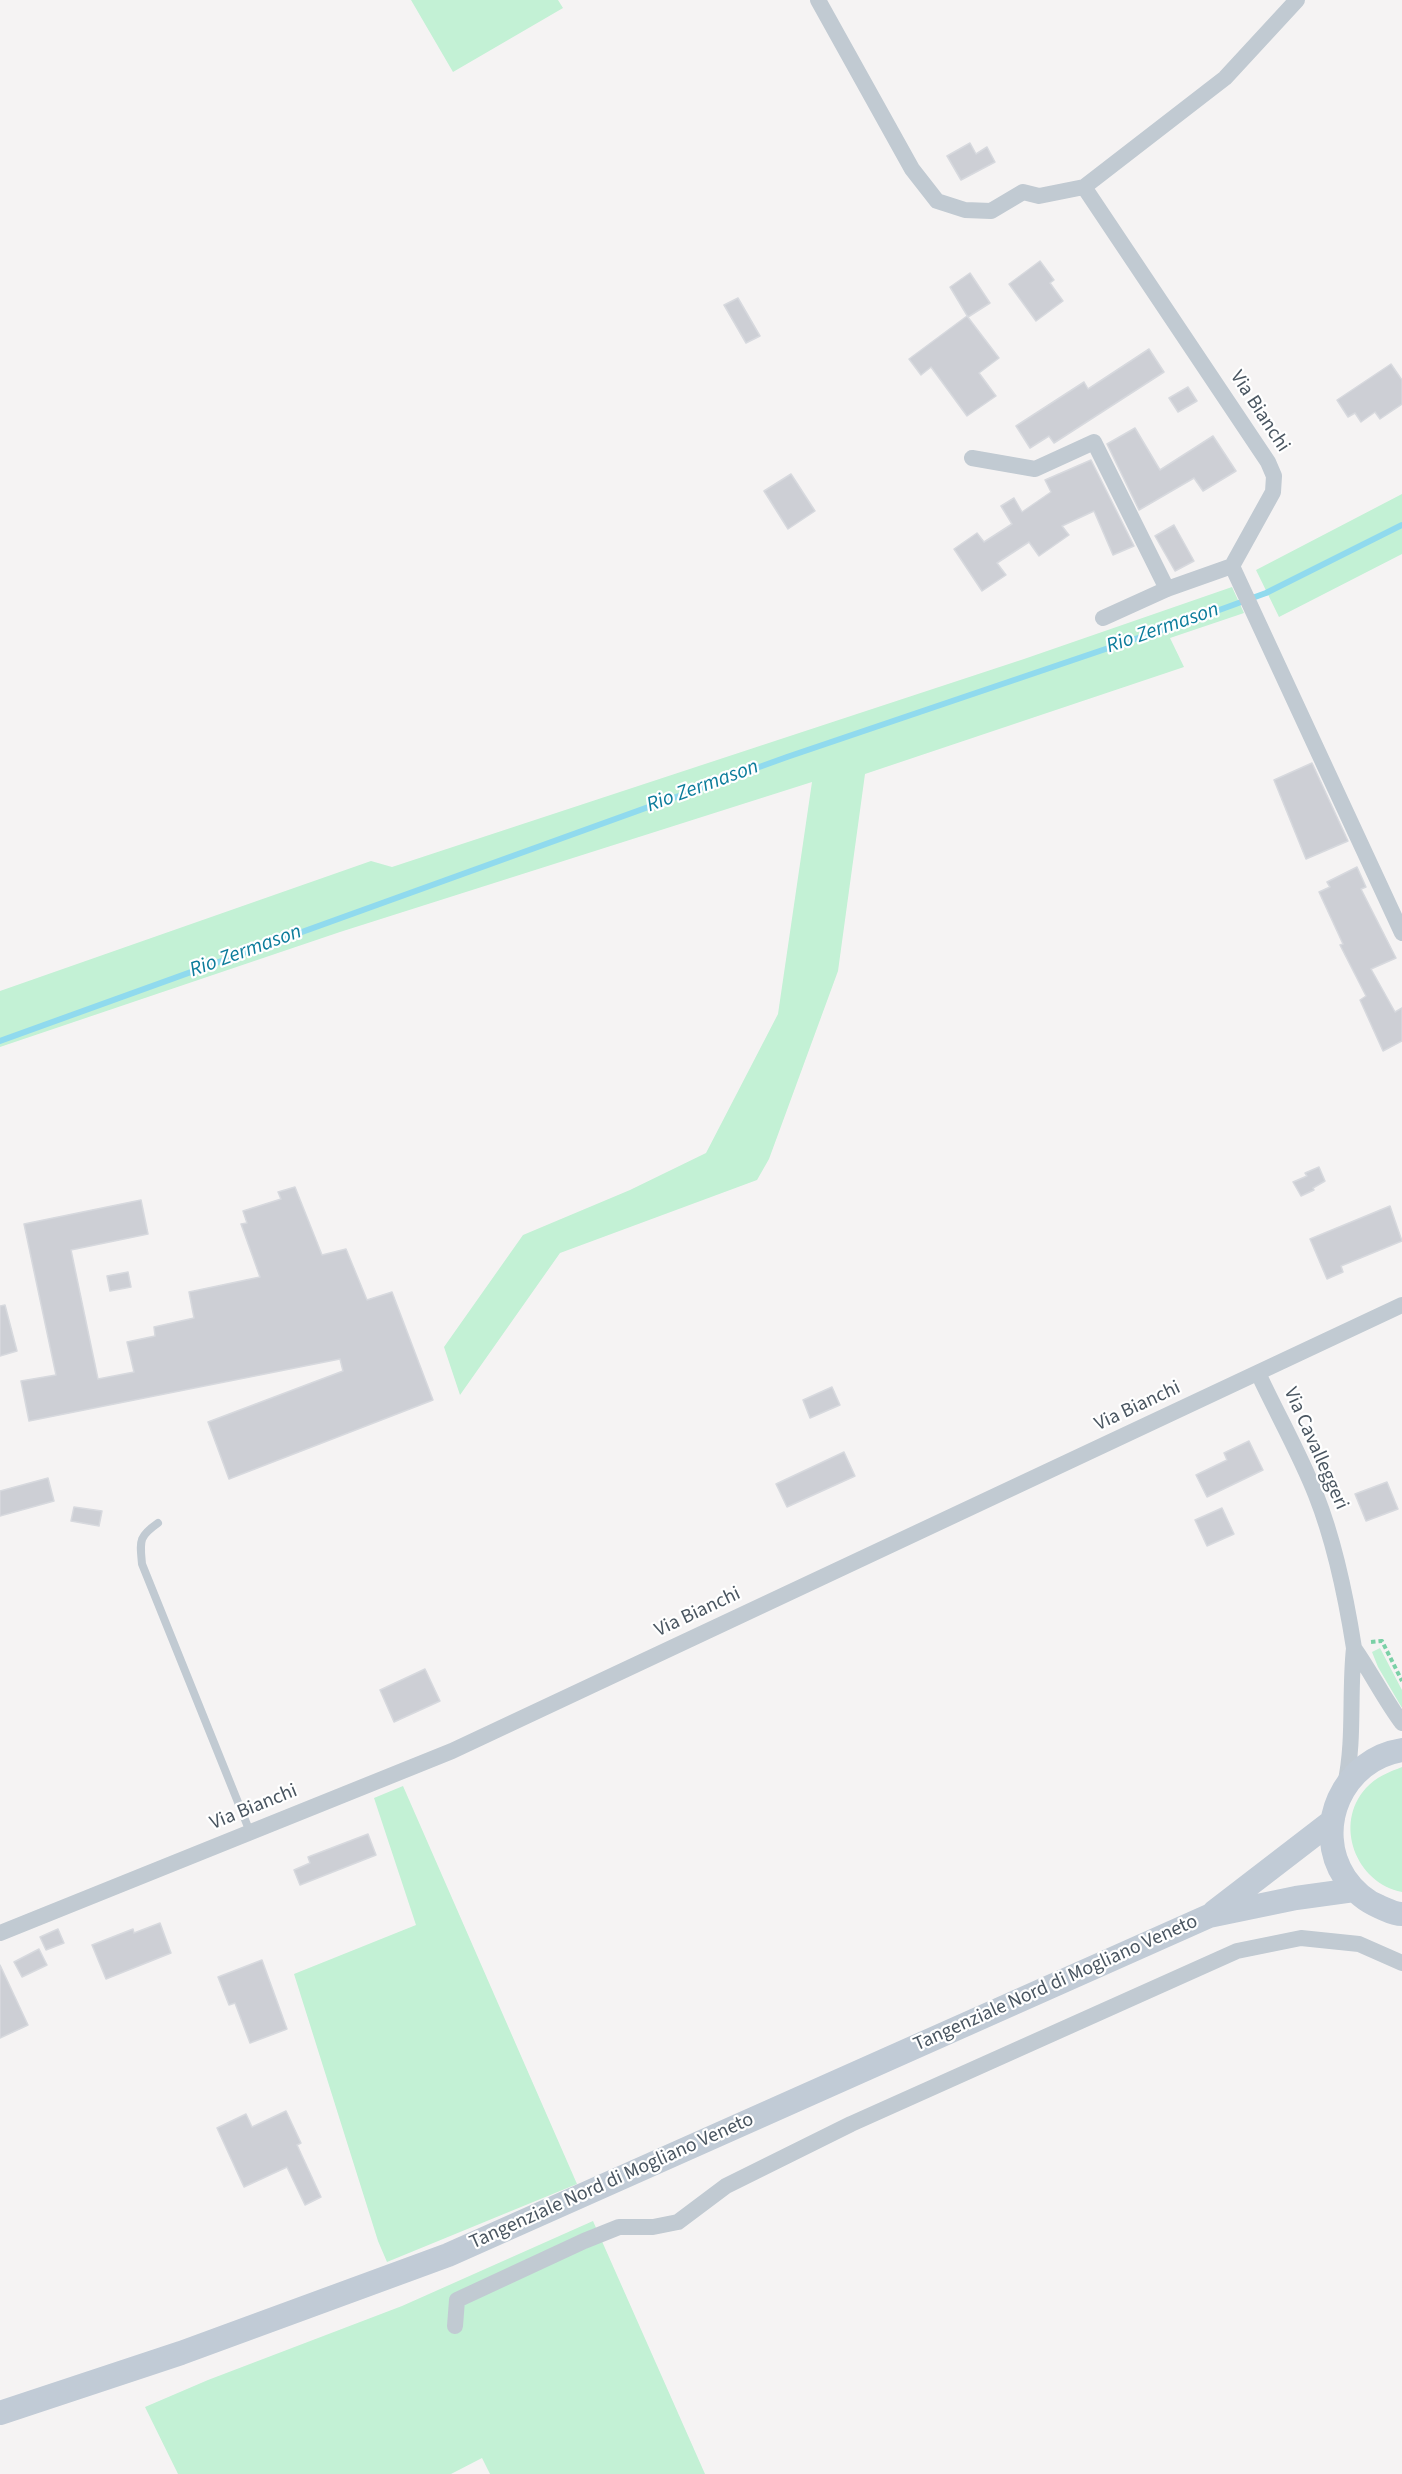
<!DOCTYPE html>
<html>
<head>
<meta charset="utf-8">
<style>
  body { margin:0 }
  canvas { display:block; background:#f5f3f3 }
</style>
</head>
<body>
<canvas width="1402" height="2474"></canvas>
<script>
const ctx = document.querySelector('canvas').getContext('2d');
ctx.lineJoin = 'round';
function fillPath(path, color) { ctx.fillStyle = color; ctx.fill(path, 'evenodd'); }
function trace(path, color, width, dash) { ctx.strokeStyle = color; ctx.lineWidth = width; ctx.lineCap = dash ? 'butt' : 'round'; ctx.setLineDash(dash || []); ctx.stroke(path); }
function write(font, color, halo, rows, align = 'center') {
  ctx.font = font + ' "Source Sans 3",sans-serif'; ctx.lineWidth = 4.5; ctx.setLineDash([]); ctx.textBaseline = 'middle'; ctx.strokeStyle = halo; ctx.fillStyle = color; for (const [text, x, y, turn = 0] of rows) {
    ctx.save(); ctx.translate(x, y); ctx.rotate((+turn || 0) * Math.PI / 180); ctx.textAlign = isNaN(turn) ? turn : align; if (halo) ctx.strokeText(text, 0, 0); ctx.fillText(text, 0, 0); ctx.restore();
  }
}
fillPath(new Path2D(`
  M411,0h147l5,8 -110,64z
  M1402,494v60l-123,63 -23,-47z
  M1232,587l12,26 -74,25 14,29 -319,107 -27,197 -69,188 -12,21 -197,73 -100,142 -16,-48 79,-112 107,-45 76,-37 72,-139 34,-232 -472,150 -340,115v-56l371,-130 21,6 632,-208z
  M1380,1648l22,42v18l-24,-41 -6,-15z
  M1402,1767v125c-46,-9 -69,-68 -36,-104 10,-11 23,-16 36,-21z
  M403,1786l174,398 -190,78 -9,-21 -84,-267 122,-49 -42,-127z
  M593,2221l112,253h-215l-8,-16 -31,16h-273l-33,-67 63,-27 194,-74z`), '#c3f1d5');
trace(new Path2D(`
  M0,1041l787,-284 413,-140 66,-24 136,-68`), '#90daee', 6);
const building = new Path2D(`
  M970,143l6,11 11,-7 8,15 -34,18 -14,-24z
  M1040,261l14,19 -4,3 13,18 -27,20 -27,-37z
  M970,273l20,30 -22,14 -18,-30z
  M738,298l22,38 -14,7 -22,-38z
  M967,316l32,42 -20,15 17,23 -29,20 -36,-49 -10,8 -12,-16z
  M1149,349l15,23 -110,71 -5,-7 -19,12 -14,-22 68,-44 4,7z
  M1391,364l11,16v24l-22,15 -5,-7 -14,10 -6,-9 -7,4 -11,-17z
  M1188,387l9,14 -19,11 -9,-14z
  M1135,428l25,42 53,-34 23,35 -33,20 -9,-13 -55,32 -32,-66z
  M1091,460l43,86 -21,9 -19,-44 -32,15 7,9 -30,21 -10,-14 -32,21 9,12 -24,16 -28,-42 23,-16 7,9 28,-18 -11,-18 13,-8 8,14 29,-20 -6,-12z
  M791,474l24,37 -27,18 -24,-38z
  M1174,525l20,36 -19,10 -20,-35z
  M1312,763l36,78 -42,18 -32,-79z
  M1357,867l9,20 -5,2 35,69 -25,11 24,43 7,-4v33l-19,10 -23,-51 6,-4 -26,-51 3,-1 -24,-52 11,-5 -3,-5z
  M1319,1167l6,14 -12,7 1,2 -13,6 -8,-14 14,-6 -2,-3z
  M295,1187l27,68 24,-6 21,51 25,-8 41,108 -204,79 -21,-57 135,-51 -3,-12 -311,62 -8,-40 35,-6 -32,-151 117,-24 7,34 -77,16 27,129 36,-7 -7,-30 28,-6 -1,-9 40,-9 -5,-26 71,-15 -19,-53 6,-1 -4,-12 38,-12 -3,-7z
  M1390,1206l12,35 -61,25 2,6 -16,7 -17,-40z
  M128,1272l3,15 -21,4 -3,-15z
  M5,1305l12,46 -17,5v-50z
  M832,1387l8,18 -30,13 -7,-18z
  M1249,1441l14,29 -56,27 -11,-22 31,-15 -3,-7z
  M844,1452l11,24 -68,31 -11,-23z
  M48,1478l6,23 -54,15v-25z
  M1387,1482l11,27 -32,12 -11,-27z
  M74,1507l28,4 -3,15 -28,-5z
  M1222,1508l12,26 -27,12 -12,-26z
  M425,1669l15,32 -46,21 -14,-32z
  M368,1834l8,21 -76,30 -6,-15 16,-7 -2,-6z
  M160,1923l11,30 -65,26 -14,-34 41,-16 1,4z
  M58,1929l6,14 -18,7 -6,-13z
  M39,1949l8,16 -25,12 -8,-15z
  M262,1960l25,69 -37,14 -15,-40 -6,2 -11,-28z
  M0,1965l28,60 -28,13z
  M286,2111l15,32 -4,2 24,52 -16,8 -18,-38 -43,20 -27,-59 29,-14 6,13z`);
fillPath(building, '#cdcfd5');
trace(building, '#d7d9de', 1.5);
trace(new Path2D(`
  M1371,1642l11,-1 20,40`), '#7ad0a6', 4, [4.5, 3]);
trace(new Path2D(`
  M158,1523c-20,14 -18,18 -16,41l108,268`), '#c1cad2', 8);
trace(new Path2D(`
  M818,0l94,169 25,32 28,9 26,1 32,-19 16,4 45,-9
  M1297,0l-72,78 -141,109 184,275 6,14 -1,16 -41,74 170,367
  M972,458l63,11 59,-27 73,147
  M1103,618l64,-29 65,-23
  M1258,1373c19,41 42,81 58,122 19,48 30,102 38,153
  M1345,1785c10,-45 4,-91 9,-137 17,24 30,51 48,75
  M0,1933l452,-182 950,-446
  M455,2326l2,-26 127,-59 35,-14h34l25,-5 48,-36 125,-62 386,-173 64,-13 58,6 43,19`), '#c1cad2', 16);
trace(new Path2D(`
  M1402,1750c-59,9 -90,78 -57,128 9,13 20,23 35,29 7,3 14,7 22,7
  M1214,1912l117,-90
  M0,2413l181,-60 267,-98 761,-339 87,-18 58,-8`), '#c1cbd6', 24);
write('20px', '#4a5661', '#fff', [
  ["Via Bianchi",1259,412,57],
  ["Via Bianchi",1138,1407,-25],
  ["Via Cavalleggeri",1315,1449,66],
  ["Via Bianchi",698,1613,-25],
  ["Via Bianchi",254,1808,-22],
  ["Tangenziale Nord di Mogliano Veneto",1056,1984,-24],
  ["Tangenziale Nord di Mogliano Veneto",612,2182,-24]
]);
write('italic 21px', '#0c7c9b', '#fff', [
  ["Rio Zermason",1163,629,-19],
  ["Rio Zermason",703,787,-20],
  ["Rio Zermason",246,952,-20]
]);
</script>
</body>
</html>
